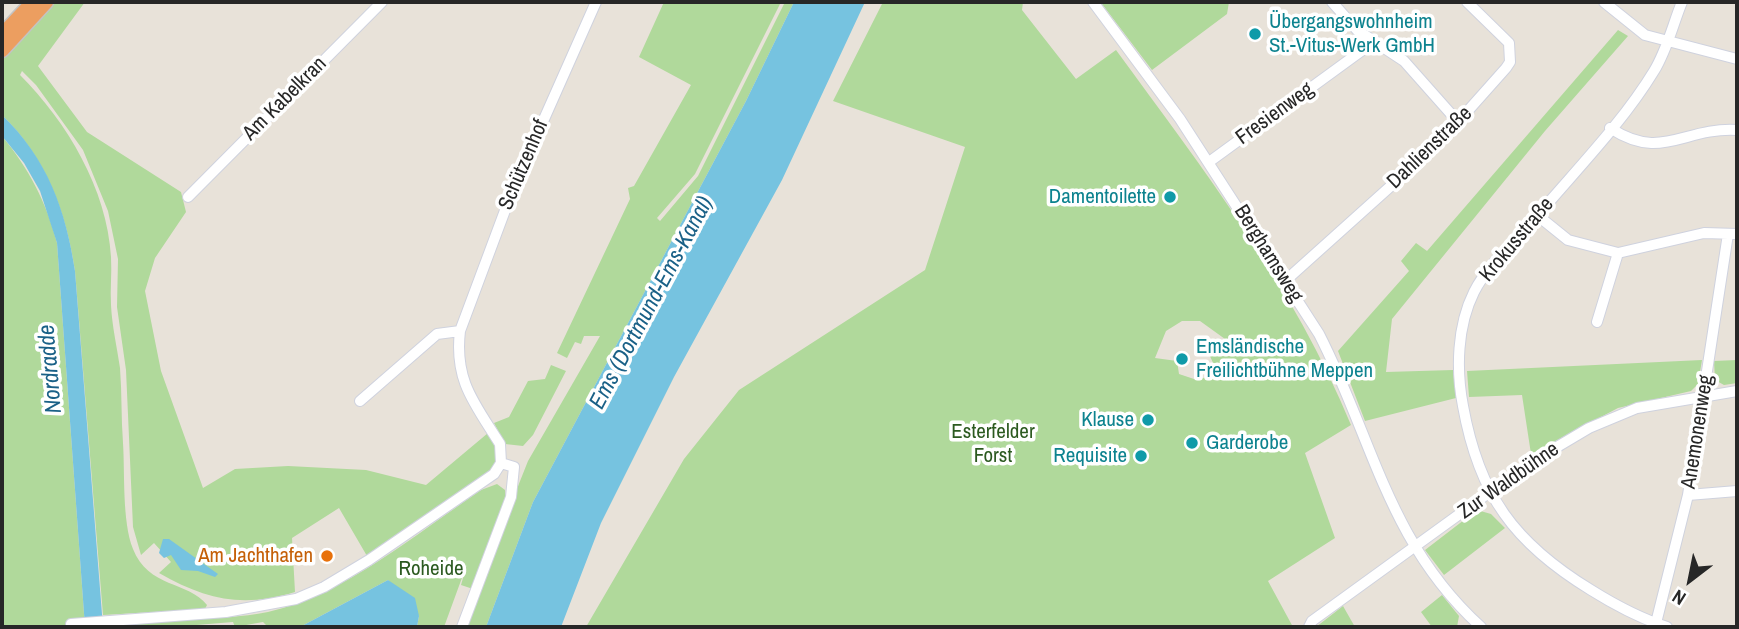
<!DOCTYPE html>
<html>
<head>
<meta charset="utf-8">
<style>
  body { margin:0 }
  #map { position:relative; width:1739px; height:629px; overflow:hidden; background:#e8e2d9; font-family:"Archivo Narrow",sans-serif }
  canvas { display:block }
  .frame { position:absolute; inset:0; border:4px solid #272727; pointer-events:none }
  .north { position:absolute; left:1655px; top:545px; width:70px; height:70px; -webkit-text-stroke:5px #fff; paint-order:stroke; rotate:212deg; font-size:19px; font-weight:700; line-height:28px; text-align:center; color:#272727 }
  .north::after { content:''; display:block; margin:auto; width:24px; height:32px; background:#272727; clip-path:polygon(50% 0,100% 100%,50% 72%,0 100%) }
</style>
</head>
<body>
<div id="map">
<canvas width="1739" height="629"></canvas>
<div class="frame"></div>
<div class="north">N</div>
</div>
<script>
const ctx = document.querySelector('canvas').getContext('2d');
ctx.lineJoin = 'round';
function fillPath(path, color) { ctx.fillStyle = color; ctx.fill(path, 'evenodd'); }
function trace(path, color, width, dash) { ctx.strokeStyle = color; ctx.lineWidth = width; ctx.lineCap = dash ? 'butt' : 'round'; ctx.setLineDash(dash || []); ctx.stroke(path); }
function write(font, color, halo, rows, align = 'center') {
  ctx.font = font + ' "Archivo Narrow",sans-serif'; ctx.lineWidth = 7; ctx.setLineDash([]); ctx.textBaseline = 'middle'; ctx.strokeStyle = halo; ctx.fillStyle = color; for (const [text, x, y, turn = 0] of rows) {
    ctx.save(); ctx.translate(x, y); ctx.rotate((+turn || 0) * Math.PI / 180); ctx.textAlign = isNaN(turn) ? turn : align; if (halo) ctx.strokeText(text, 0, 0); ctx.fillText(text, 0, 0); ctx.restore();
  }
}
fillPath(new Path2D(`
  M53,2h32l-47,64 49,66 94,60 5,20 -31,46 -10,33 16,80 42,117 32,-19 53,-3 78,4 60,15 62,-52c9,15 13,25 1,41l-122,82 -28,-48 -47,30 3,54c-52,16 -89,8 -136,-19l12,-11 -17,-19 -13,12 -8,-28 -7,-157 -9,-63 1,-48 -10,-48 -25,-61 -47,-65 -14,-14 -2,4c47,47 87,114 91,182 1,16 -1,32 0,48 1,21 6,42 9,63 2,25 1,50 3,75 2,30 -1,78 10,106 15,39 55,32 74,56l-2,4 -102,6 -28,-344c-9,-60 -29,-113 -73,-156v-57z
  M664,2h117l-86,172 -38,44 3,3 38,-45 87,-174h9l-48,99 -213,401 -47,125h-24l66,-166 72,-125h-16l-3,8 -6,-2 -8,16 -10,-5 73,-154 -2,-11 6,-2 57,-101 -52,-28z
  M883,2h140l-1,8 54,69 40,-29c87,119 179,238 235,375l-46,28 30,85 -67,43 25,46h-707l98,-168 55,-69 186,-120 40,-123 -132,-46zM1182,321h18l25,18 -16,15 5,11 -3,12 -17,2 -15,-5 -2,-13 -22,-3 11,-27z
  M1106,2h123l-2,12 -75,56 -50,-66z
  M1618,30l10,6 -83,95 -153,188 -6,53 67,-2 3,28 -91,23 -27,-70 71,-80 -8,-10 15,-18 11,8z
  M2,136c27,33 44,65 55,107l28,384h-83z
  M1702,360l-4,24 -7,7 -73,17 -87,46 -9,-59 -53,2 -2,-26z
  M1737,360v23l-13,2 -9,-5 -1,-19z
  M551,365l15,6 -33,64 -10,11 -18,-2 -11,-21 15,-6 19,-36 17,-2z
  M497,484l8,6 1,10 -33,89 -12,-4 6,-21 -23,63h-27l2,-11 -31,-36 -88,47h-32l-5,-5 -28,5 -2,-5 -61,5h-68c46,-13 113,-4 164,-15 76,-17 149,-79 213,-122z
  M1477,510l14,4 14,14 -61,47 -19,-25z
  M1442,595l17,21 -2,11h-25l-11,-15z
  M1343,606l12,21h-39z`), '#b0d99b');
fillPath(new Path2D(`
  M794,2h71l-83,178 -108,197 -73,146 -40,104h-75l47,-125 213,-401z
  M2,115c45,43 64,95 73,156l28,356h-18l-28,-384 -17,-52 -16,-28 -22,-27z
  M163,539h6l49,35 -3,3 -17,-6 -17,-1 -10,-15 -7,3 -5,-5z
  M388,580l27,18 4,18 -2,11h-117z`), '#76c3e0');
const minor = new Path2D(`
  M1093,2l87,117 139,215c54,105 69,209 162,293
  M1332,2l25,28 47,31 55,62
  M1604,2l41,33 92,24
  M1610,128c52,34 73,-1 127,2
  M1209,162l166,-121
  M188,197l194,-195
  M1537,215l31,25 50,13 86,-20 33,1
  M1285,281l156,-140 65,-73 4,-6 -1,-19 -42,-41
  M1597,322l21,-69
  M360,401l77,-67 23,-3
  M1688,495l49,-4
  M71,624l155,-12 70,-13 28,-12 45,-27 125,-86 7,-11 -1,-19c-25,-40 -46,-63 -40,-113l53,-142 83,-187
  M462,627l49,-130 3,-30 -13,-4
  M1309,627l3,-6 218,-158 59,-35 48,-20 100,-17
  M1655,627l33,-132 40,-261
  M1667,627c-28,-9 -52,-22 -76,-37 -77,-47 -112,-95 -128,-184 -7,-36 -6,-80 11,-114 14,-28 43,-53 64,-77 39,-46 85,-93 116,-144 13,-21 19,-47 28,-69`);
const highway = new Path2D(`
  M2,35l31,-33
  M2,50l44,-48`);
trace(minor, '#cfd2de', 12);
trace(highway, '#c3c3c3', 17);
trace(minor, '#fff', 10);
trace(highway, '#ec9e60', 14);
for (const [x, y, r, color] of [
  [1255,34,7,"#0f9aa8"],
  [1170,197,7,"#0f9aa8"],
  [1182,359,7,"#0f9aa8"],
  [1148,420,7,"#0f9aa8"],
  [1192,443,7,"#0f9aa8"],
  [1141,456,7,"#0f9aa8"],
  [327,556,7,"#e8710a"]
]) { const dot = new Path2D(); dot.arc(x, y, r, 0, 2 * Math.PI); ctx.fillStyle = color; ctx.fill(dot); trace(dot, '#fff', 2.5); }
write('21px', '#0d838f', '#fff', [
  ["Übergangswohnheim",1269,22],
  ["St.-Vitus-Werk GmbH",1269,46],
  ["Damentoilette",1156,197,"right"],
  ["Emsländische",1196,347],
  ["Freilichtbühne Meppen",1196,371],
  ["Klause",1134,420,"right"],
  ["Garderobe",1206,443],
  ["Requisite",1127,456,"right"]
], 'left');
write('21px', '#272727', '#fff', [
  ["Am Kabelkran",285,99,-45],
  ["Fresienweg",1275,114,-36],
  ["Dahlienstraße",1430,148,-44],
  ["Schützenhof",524,165,-67],
  ["Krokusstraße",1517,240,-50],
  ["Berghamsweg",1268,254,58],
  ["Anemonenweg",1698,432,-81],
  ["Zur Waldbühne",1509,481,-35]
]);
write('21px', '#2c5a20', '#fff', [
  ["Esterfelder",993,432],
  ["Forst",993,456],
  ["Roheide",431,569]
]);
write('21px', '#c56008', '#fff', [
  ["Am Jachthafen",313,556]
], 'right');
write('italic 23px', '#1a6187', '#fff', [
  ["Ems (Dortmund-Ems-Kanal)",652,303,-62],
  ["Nordradde",51,369,-95]
]);
</script>
</body>
</html>
